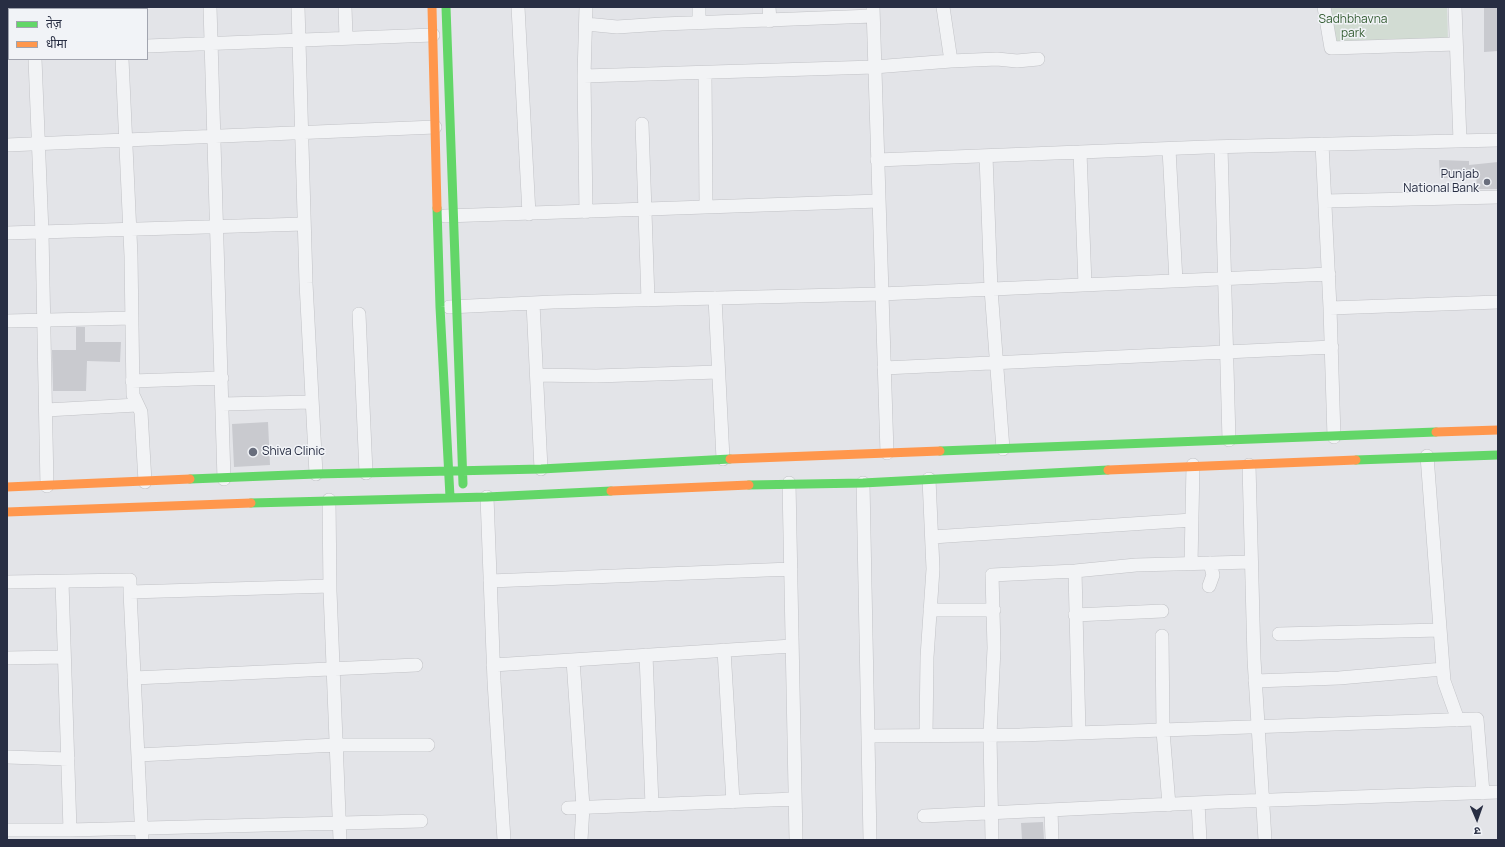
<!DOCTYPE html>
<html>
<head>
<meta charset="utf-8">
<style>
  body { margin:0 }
  #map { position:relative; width:1505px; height:847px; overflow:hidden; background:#e3e4e8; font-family:Manrope,"Noto Sans Devanagari",sans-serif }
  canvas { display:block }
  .frame { position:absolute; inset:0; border:8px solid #282e43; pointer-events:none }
  .legend { position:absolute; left:8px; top:8px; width:140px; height:52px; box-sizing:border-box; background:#f1f3f7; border:1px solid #a1a4af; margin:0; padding:5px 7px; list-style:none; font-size:12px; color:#282e43 }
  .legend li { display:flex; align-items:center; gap:8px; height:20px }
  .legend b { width:20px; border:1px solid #a1a4af }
  .north { position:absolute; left:1457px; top:799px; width:40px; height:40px; -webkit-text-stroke:3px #f1f3f7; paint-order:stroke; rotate:178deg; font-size:11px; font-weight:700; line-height:16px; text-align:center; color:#282e43 }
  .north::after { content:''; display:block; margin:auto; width:14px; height:18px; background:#282e43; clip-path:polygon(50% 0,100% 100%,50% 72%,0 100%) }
</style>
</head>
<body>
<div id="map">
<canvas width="1505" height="847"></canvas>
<div class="frame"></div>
<ul class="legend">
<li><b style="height:5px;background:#63d668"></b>तेज़</li>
<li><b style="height:5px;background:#ff974d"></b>धीमा</li>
</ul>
<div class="north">उ</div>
</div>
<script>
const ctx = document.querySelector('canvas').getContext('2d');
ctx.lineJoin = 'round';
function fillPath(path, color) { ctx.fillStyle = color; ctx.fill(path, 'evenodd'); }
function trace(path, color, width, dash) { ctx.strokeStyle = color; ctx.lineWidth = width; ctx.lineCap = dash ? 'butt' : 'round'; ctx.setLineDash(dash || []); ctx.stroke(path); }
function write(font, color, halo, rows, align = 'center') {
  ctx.font = font + ' Manrope,sans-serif'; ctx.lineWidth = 3; ctx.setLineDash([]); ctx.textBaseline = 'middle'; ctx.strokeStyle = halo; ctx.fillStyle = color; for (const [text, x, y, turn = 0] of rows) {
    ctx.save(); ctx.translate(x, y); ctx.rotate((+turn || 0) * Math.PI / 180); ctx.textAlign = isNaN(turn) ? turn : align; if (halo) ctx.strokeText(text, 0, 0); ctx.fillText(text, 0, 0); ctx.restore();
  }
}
fillPath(new Path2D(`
  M1330,7h117l1,35 -116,5z`), '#d2dcd3');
fillPath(new Path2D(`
  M1484,7h14v44l-14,1z
  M1439,160l30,1v4l29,-3v27h-21l-1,-16 -26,1v4h-10z
  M76,327h9v15h36l-1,20 -33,-1 -1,30h-33l-1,-41h24z
  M268,422l2,43 -36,2 -2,-43z
  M1043,822l1,18h-22l-1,-17z`), '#c9cacf');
const street = new Path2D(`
  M33,7l1,2
  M121,7v2
  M210,7l14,472
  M298,7l8,276 10,191
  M345,7l1,31
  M518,7l11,207
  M699,7v16
  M769,7l1,14
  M873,7l14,446
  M943,7l8,54
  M1324,7l7,41 125,-4
  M1455,7l5,134
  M586,24l31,3 45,-3 211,-8
  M147,46l286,-11
  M35,59l7,174 5,253
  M122,59l9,197 2,139 8,17 4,70
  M705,73l1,133
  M584,76l290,-9 77,-6 46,-2 20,2 21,-2
  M642,124l6,176
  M1322,144l8,164
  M7,145l428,-18
  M1221,147l8,293
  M1169,149l7,132
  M1080,152l5,133
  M986,156l5,133 12,160
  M877,160l330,-13 291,-7
  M1325,201l173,-4
  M586,212l-2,-136 2,-69
  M445,216l434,-15
  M7,233l297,-9
  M715,298l8,161
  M533,303l8,166
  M449,307l104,-5 328,-8 448,-20
  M359,314l7,159
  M7,321l125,-3
  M884,368l448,-21
  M537,375l59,1 122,-4
  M132,381l90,-3
  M222,404l90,-2
  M46,410l91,-5
  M1334,437l-4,-129 168,-6
  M1427,456l17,225 14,39
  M1249,465l5,194 11,181
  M789,483l7,357
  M863,483l7,357
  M487,497l7,184 10,159
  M329,500l1,91 10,249
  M932,537l260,-17
  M1191,564l2,-99
  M1075,571l4,162
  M490,581l301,-12
  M7,582l123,-2v12
  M62,582l8,248
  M1209,586l4,-11 -3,-12
  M930,610h64
  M1075,615l87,-4
  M1279,634l161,-4
  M1162,636l1,95 6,74
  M724,650l9,152
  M646,655l6,150
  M7,658l57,-1
  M573,660l10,147 -2,33
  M493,665l299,-19
  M134,678l282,-13
  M1255,681l84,-3 104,-9
  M926,735l1,-78 6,-88 -4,-90
  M868,736l152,-1 457,-16 6,74
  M138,755l198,-10h92
  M7,757l61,2
  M1198,803l2,37
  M568,808l227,-9
  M1051,810l1,30
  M924,816l292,-14 282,-10
  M7,830h63l351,-9
  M142,840l-12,-248 200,-6
  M992,840l-2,-105 4,-87 -2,-73 83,-4 61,-6 115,-3`);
trace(street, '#c1c2c6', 14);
trace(street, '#f2f3f5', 13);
trace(new Path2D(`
  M446,7l17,477
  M437,208l3,99 10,190
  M940,451l496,-19
  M1356,460l142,-5
  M190,479l126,-5 225,-5 189,-10
  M749,485l114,-2 245,-13
  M251,503l236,-6 124,-6`), '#63d668', 9);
trace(new Path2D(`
  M432,7l5,201
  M1436,432l62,-2
  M730,459l210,-8
  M1108,470l248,-10
  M7,487l183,-8
  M611,491l138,-6
  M7,512l244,-9`), '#ff974d', 9);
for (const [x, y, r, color] of [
  [1487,182,4,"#696e7d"],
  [253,452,5,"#696e7d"]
]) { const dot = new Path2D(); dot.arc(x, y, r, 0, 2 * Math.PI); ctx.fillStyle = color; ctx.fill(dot); trace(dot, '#f1f3f7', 1.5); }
write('12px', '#375f35', '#f1f3f7', [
  ["Sadhbhavna",1353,20],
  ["park",1353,34]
]);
write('12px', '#282e43', '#f1f3f7', [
  ["Punjab",1479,175],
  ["National Bank",1479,189],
  ["Shiva Clinic",262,452,"left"]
], 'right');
</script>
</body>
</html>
